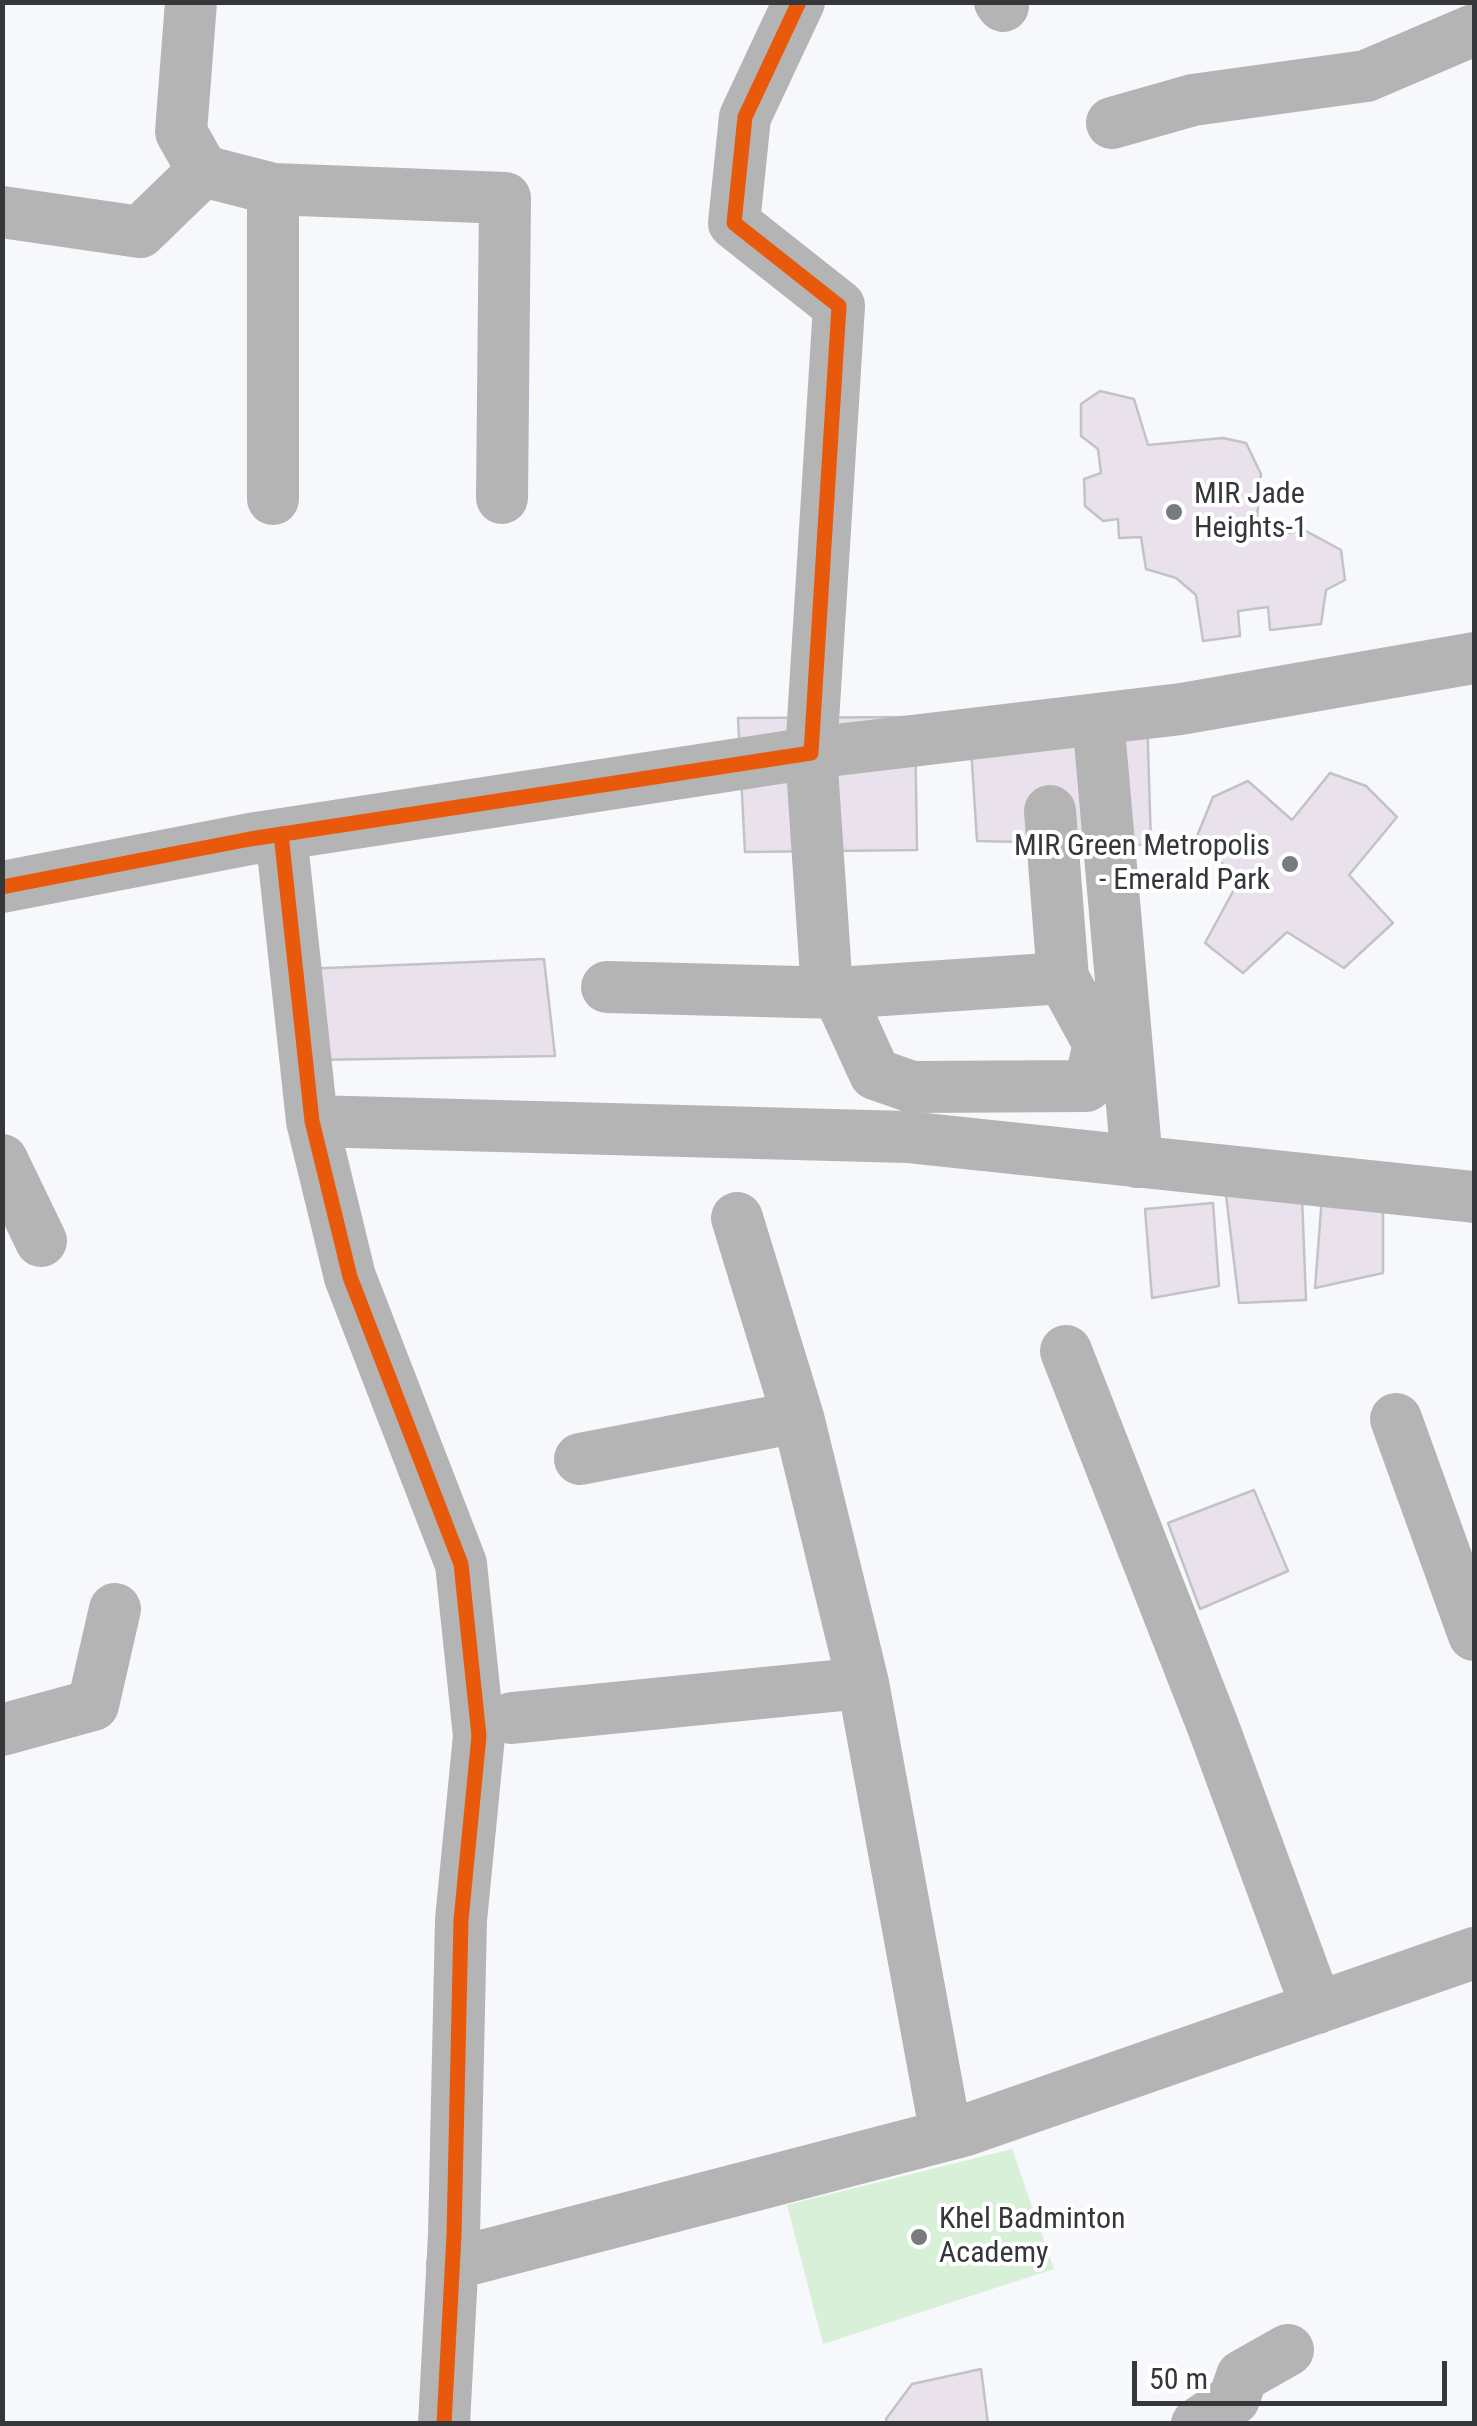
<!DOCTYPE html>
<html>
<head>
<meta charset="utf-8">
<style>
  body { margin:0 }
  #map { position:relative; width:1477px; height:2426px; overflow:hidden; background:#f6f8fc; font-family:"Roboto Condensed",sans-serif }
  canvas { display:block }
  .frame { position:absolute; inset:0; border:5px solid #35373a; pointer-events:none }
  .scale { position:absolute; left:1132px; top:2361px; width:315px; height:45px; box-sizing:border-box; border:5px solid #35373a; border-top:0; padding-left:12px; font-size:30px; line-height:35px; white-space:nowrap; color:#35373a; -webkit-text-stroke:8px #fff; paint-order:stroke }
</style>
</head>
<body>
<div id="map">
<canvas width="1477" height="2426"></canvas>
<div class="frame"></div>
<div class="scale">50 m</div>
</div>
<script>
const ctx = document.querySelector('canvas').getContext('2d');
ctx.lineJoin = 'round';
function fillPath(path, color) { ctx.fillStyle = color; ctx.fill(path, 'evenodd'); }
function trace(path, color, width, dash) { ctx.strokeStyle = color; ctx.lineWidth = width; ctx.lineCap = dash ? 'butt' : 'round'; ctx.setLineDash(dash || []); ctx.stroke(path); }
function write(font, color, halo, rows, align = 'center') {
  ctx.font = font + ' "Roboto Condensed",sans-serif'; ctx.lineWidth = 8; ctx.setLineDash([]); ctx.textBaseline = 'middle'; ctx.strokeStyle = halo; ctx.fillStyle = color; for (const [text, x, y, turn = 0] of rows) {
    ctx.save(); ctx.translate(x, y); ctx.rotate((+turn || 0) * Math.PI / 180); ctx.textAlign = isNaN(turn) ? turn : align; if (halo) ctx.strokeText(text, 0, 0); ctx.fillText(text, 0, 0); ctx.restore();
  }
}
fillPath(new Path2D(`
  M1012,2149l42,120 -231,75 -36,-139z`), '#d8f0d8');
const building = new Path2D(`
  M1100,391l34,8 14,46 75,-7 23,5 15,31 -4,44 15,16 34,-3 35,19 4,30 -19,10 -5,34 -51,6 -2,-23 -30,4 2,25 -37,5 -7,-46 -20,-17 -30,-9 -5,-32 -22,1 -1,-19 -15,2 -18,-15 -1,-27 17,-6 -3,-24 -17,-13v-32z
  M1147,713l4,132 -174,-4 -8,-124z
  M915,717l2,133 -172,2 -7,-134z
  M1330,773l36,13 31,31 -48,58 44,48 -49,45 -57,-36 -44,41 -38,-30 32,-59 -22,-30 -18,-18 16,-39 35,-16 44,39z
  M544,959l11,97 -245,4 -7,-91z
  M1226,1195l76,2 4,103 -67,3z
  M1322,1197l61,6v70l-68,15z
  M1213,1203l6,83 -67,12 -7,-89z
  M1254,1490l34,81 -88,38 -32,-86z
  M981,2369l7,55h-101l-1,-5 26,-35z`);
fillPath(building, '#e9e2ed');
trace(building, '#c3c3c6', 2.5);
trace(new Path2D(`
  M191,2l-10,130 22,39 70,18 232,9 -3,300
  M1000,2l3,4
  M1112,123l81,-23 173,-24 108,-46
  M273,189v310
  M2,212l138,20 63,-61
  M1098,719l39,443
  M1050,811l13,167 -225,15 -12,-17 -15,-223 370,-44 293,-51
  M281,834l31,287 38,156 111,287 18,172 -18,184 -7,315 -10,189
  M2,887l248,-48 561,-86 28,-447 -105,-83 11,-106 54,-115
  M607,987l231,6 37,81 37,13 174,-1 6,-12 7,-30 -36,-66
  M312,1121l595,16 567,60
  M2,1160l39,81
  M737,1218l61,199 65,266 83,452
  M1066,1351l148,378 103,279
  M1396,1419l78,216
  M580,1459l218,-42
  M512,1718l351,-35
  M2,1730l91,-25 22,-96
  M452,2264l514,-134 508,-177
  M1197,2424l37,-25 8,-23 46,-26`), '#b5b4b5', 52);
trace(new Path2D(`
  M281,834l31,287 38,156 111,287 18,172 -18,184 -7,315 -10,189
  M2,887l248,-48 561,-86 28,-447 -105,-83 11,-106 54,-115`), '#e8590c', 15);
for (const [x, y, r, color] of [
  [1174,512,10,"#797b7e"],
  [1290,864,10,"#797b7e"],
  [919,2237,10,"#797b7e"]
]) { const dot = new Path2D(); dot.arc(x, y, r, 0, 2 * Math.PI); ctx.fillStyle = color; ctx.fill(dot); trace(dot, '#fff', 4); }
write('30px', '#35373a', '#fff', [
  ["MIR Jade",1194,495],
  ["Heights-1",1194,529],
  ["MIR Green Metropolis",1270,847,"right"],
  ["- Emerald Park",1270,881,"right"],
  ["Khel Badminton",939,2220],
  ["Academy",939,2254]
], 'left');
</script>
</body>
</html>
